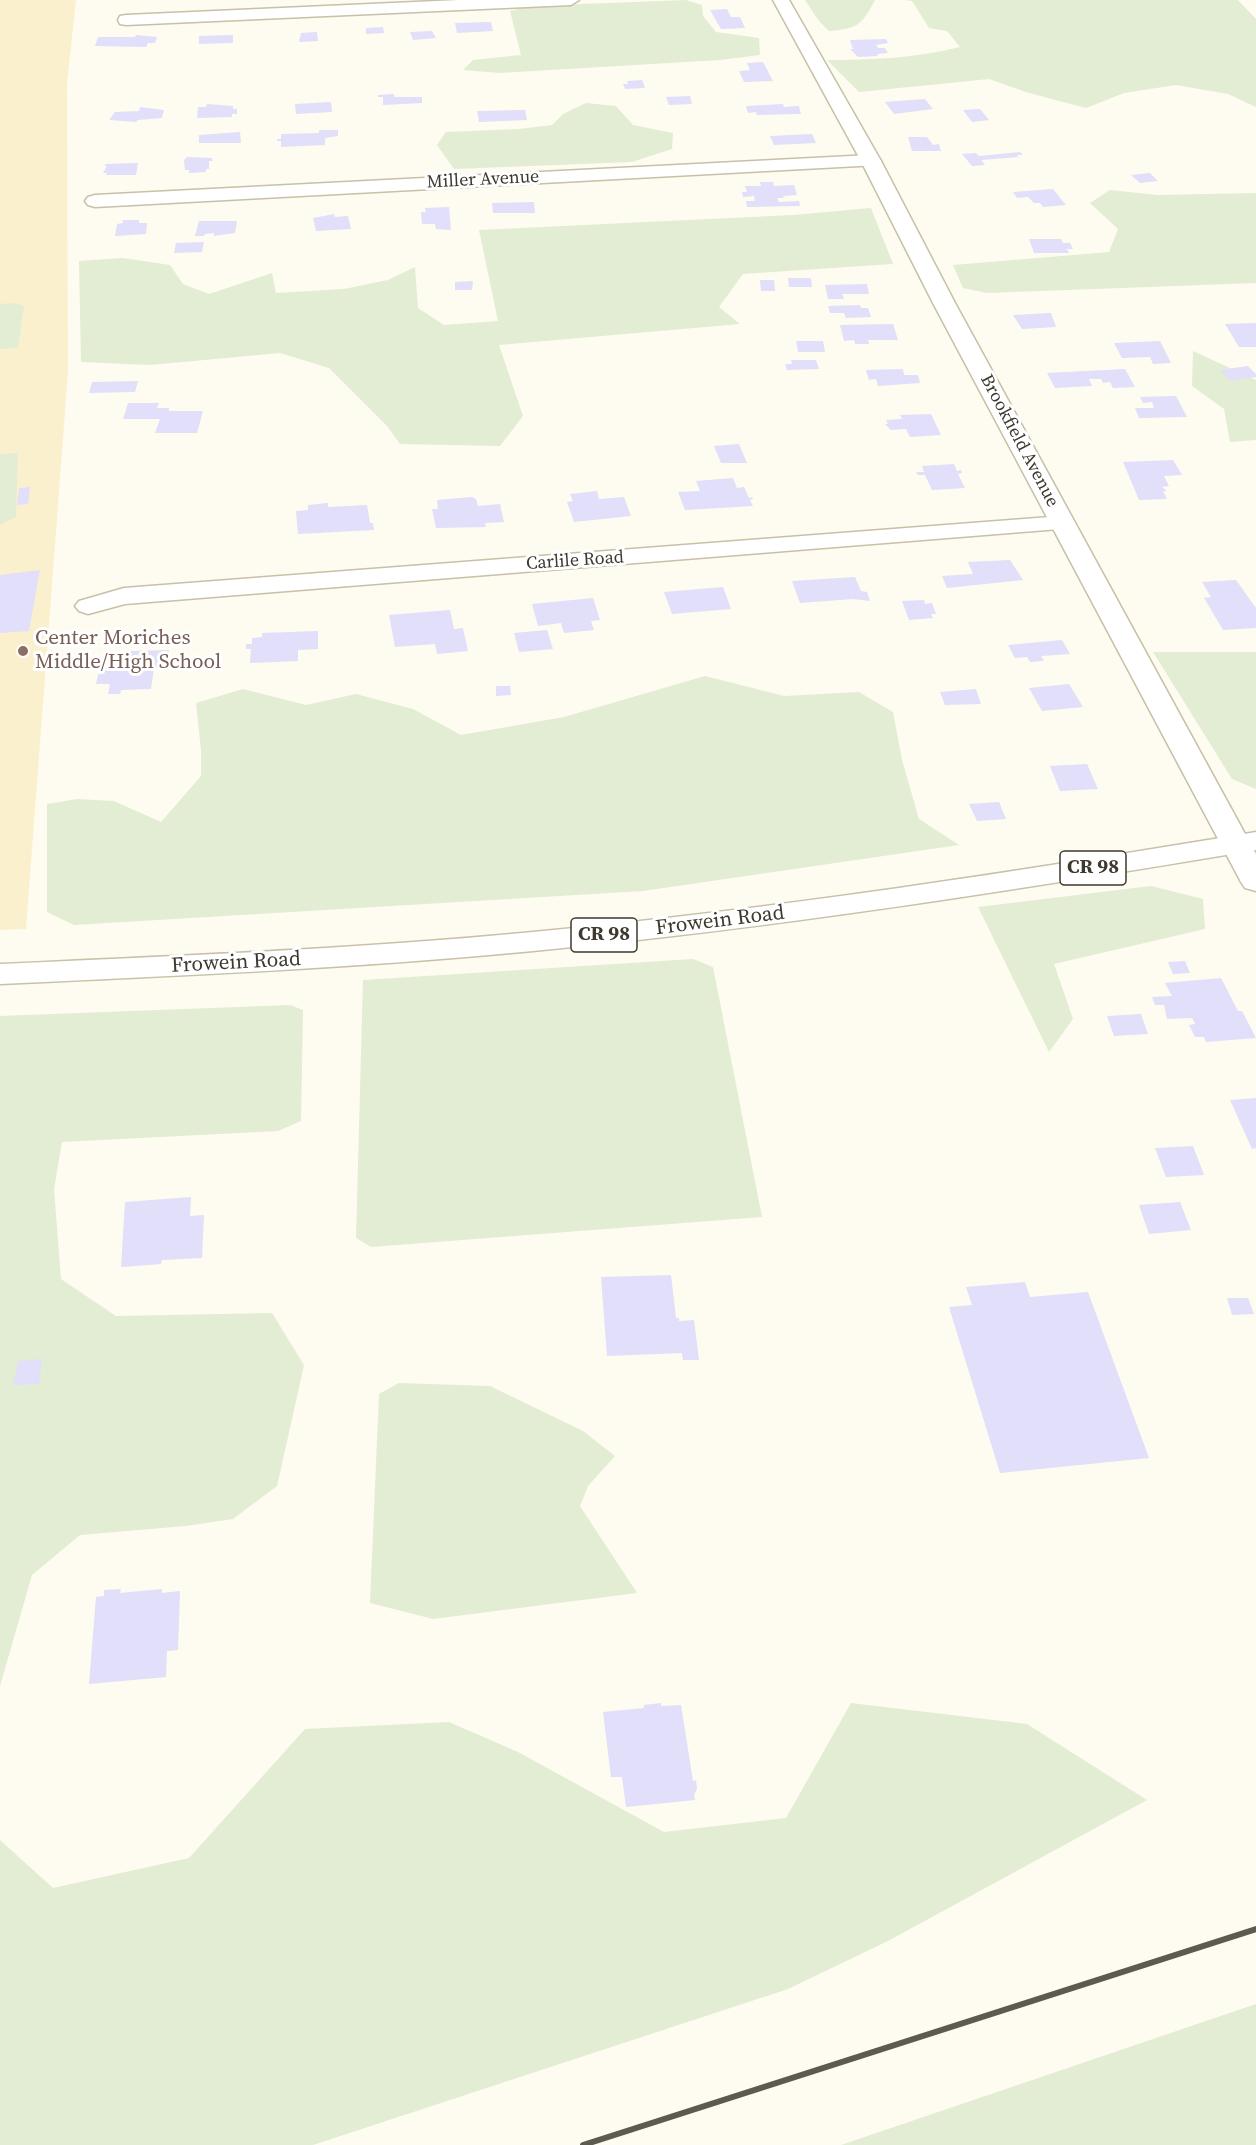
<!DOCTYPE html>
<html>
<head>
<meta charset="utf-8">
<style>
  body { margin:0 }
  canvas { display:block; background:#fefbf0 }
</style>
</head>
<body>
<canvas width="1256" height="2145"></canvas>
<script>
const ctx = document.querySelector('canvas').getContext('2d');
ctx.lineJoin = 'round';
function fillPath(path, color) { ctx.fillStyle = color; ctx.fill(path, 'evenodd'); }
function trace(path, color, width, dash) { ctx.strokeStyle = color; ctx.lineWidth = width; ctx.lineCap = dash ? 'butt' : 'round'; ctx.setLineDash(dash || []); ctx.stroke(path); }
function write(font, color, halo, rows, align = 'center') {
  ctx.font = font + ' "Source Serif 4",serif'; ctx.lineWidth = 6; ctx.setLineDash([]); ctx.textBaseline = 'middle'; ctx.strokeStyle = halo; ctx.fillStyle = color; for (const [text, x, y, turn = 0] of rows) {
    ctx.save(); ctx.translate(x, y); ctx.rotate((+turn || 0) * Math.PI / 180); ctx.textAlign = isNaN(turn) ? turn : align; if (halo) ctx.strokeText(text, 0, 0); ctx.fillText(text, 0, 0); ctx.restore();
  }
}
fillPath(new Path2D(`
  M0,0h76l-9,83 1,289 -42,557 -26,1z`), '#fbf0ce');
fillPath(new Path2D(`
  M686,0l16,5 1,11 13,16 43,6 1,17 -40,5 -220,13 -37,-3 10,-10 48,-5 -11,-44 21,-5z
  M805,0h70c-13,25 -18,29 -46,31l-10,-10z
  M904,0h334l18,19v88l-28,-13 -52,-9 -52,8 -38,15 -57,-15 -40,-14 -130,13 -32,-32c45,0 89,-2 133,-13l-13,-16 -18,-3 -17,-27z
  M586,103l30,3 17,19 40,8 -1,16 -40,13 -178,7 -17,-24 9,-13 73,-3 33,-4 11,-11z
  M1110,190l47,5 99,-2v90l-269,10 -24,-5 -10,-23 156,-13 9,-23 -28,-26z
  M871,208l22,56 -150,10 -24,33 21,17 -241,21 24,71 -23,30 -100,-2 -13,-18 -58,-58 -49,-15 -130,12 -69,-3 -2,-101 44,-3 47,7 13,19 26,10 63,-21 4,20 68,-4 44,-9 27,-13 3,41 26,17 54,-4 -19,-91 314,-15z
  M13,303l11,3 -6,42 -18,1v-45z
  M1193,351l63,29v60l-26,2 -6,-33 -32,-23z
  M18,453l-2,64 -16,8v-71z
  M1153,652h103v137l-24,-10z
  M705,676l79,20 75,-4 34,20 9,48 17,59 40,26 -316,46 -569,34 -27,-13v-108l30,-5 37,2 47,21 40,-46v-26l-5,-47 47,-14 63,16 50,-11 57,15 48,26 103,-18z
  M1151,886l52,13 2,30 -151,35 19,55 -24,33 -71,-145z
  M693,959l20,8 49,250 -391,30 -15,-9 7,-258z
  M290,1005l13,5 -2,111 -23,10 -216,11 -8,47 7,90 55,37 156,-3 32,52 -27,121 -44,33 -47,7 -106,9 -48,40 -32,111v-670z
  M399,1383l91,3 93,45 32,25 -27,30 -8,20 57,87 -204,26 -63,-16 9,-209z
  M851,1703l176,21 120,76 -259,141 -100,48 -475,156h-313v-305l53,48 136,-30 116,-129 144,-7 69,30 146,80 122,-14z
  M1256,2004v141h-415z`), '#e3edd4');
fillPath(new Path2D(`
  M727,9l4,8h9l5,11 -24,1 -11,-19z
  M491,22l2,9 -36,2 -2,-10z
  M383,27l1,6 -18,1v-6z
  M432,31l4,7 -23,2 -3,-8z
  M317,32l1,9 -19,1 2,-9z
  M136,35l21,2 -2,6h-7l-2,4 -51,-1 3,-9h37z
  M233,35v8l-34,1v-8z
  M886,39l2,4 -12,2 2,3h7l3,5 -11,1 1,2 -20,1 -8,-8h3l-3,-9z
  M763,62l10,19 -29,1 -5,-11 11,-1 -3,-7z
  M642,80l3,8 -20,1 -2,-5h5l-1,-3z
  M394,94v3h28v6l-39,2v-8h-5v-2z
  M690,96l2,8 -23,1 -3,-8z
  M925,99l8,10 -39,5 -9,-12z
  M331,102l1,10 -36,2 -1,-10z
  M207,104l26,2v3h4v5h-5v3l-35,1 1,-11h8z
  M783,104l1,3 15,-1 2,8 -44,1 -1,-3 -8,1 -2,-7z
  M140,107l24,3 -2,8 -24,2 -2,2 -27,-2 6,-8 24,-1z
  M980,109l9,11 -17,2 -9,-12z
  M525,110l2,10 -48,2 -2,-11z
  M319,130h19v6l-13,2v7l-44,2v-6h-4v-2h4v-5l38,-1z
  M240,132l1,11h-42v-8z
  M812,134l4,9 -42,2 -4,-9z
  M908,137h19l6,8 6,-1 2,7h-29z
  M1020,152l3,3h-6l1,2 -37,3 4,5 -13,1 -10,-12 14,-1 3,3z
  M187,157l25,1 1,3h-4v8h-3v3l-17,1v-3h-4l-1,-10z
  M138,163l-2,12h-30l1,-2h-4l4,-7h-2v-2z
  M1150,173l8,8 -18,2 -9,-8z
  M760,182h13l1,4 20,-1 3,10 -14,1 1,2h-7l2,4 20,-1 1,5 -53,1 -1,-6h9l-1,-5 -11,1 -1,-5h5l-2,-6h16z
  M1053,189l13,16 -23,2 -3,-4h-6l-6,-6 -11,1 -4,-6z
  M534,202l1,11h-42l-1,-10z
  M449,207l2,23 -15,-1 -1,-5h-13l-1,-12h5l-1,-4z
  M334,214l1,3 13,-1 3,13 -35,2 -3,-13z
  M123,220h16v3h8l-1,11 -31,2 2,-12 6,-1z
  M199,221h38l-2,12 -21,3v-3l-9,1 -1,2h-9z
  M1029,239h32l2,4h7l3,6h-6l2,4h-35z
  M204,242l-2,10 -28,1 2,-10z
  M788,278h23l1,9h-23z
  M760,280h14l1,11h-14z
  M473,281l-1,9h-17v-8z
  M867,284l2,10h-27l2,5h-16l-3,-14z
  M860,305l1,3h7l3,9 -25,1 -2,-5h-14l-2,-7z
  M1051,313l5,14 -34,2 -9,-14z
  M1256,323v24h-17l-14,-23z
  M893,324l5,16h-30l1,4h-14l-1,-4 -10,1 -4,-16z
  M796,341h27l2,11h-27z
  M1160,341l11,22 -18,1 -3,-7 -28,1 -8,-15z
  M791,360h25l3,9 -32,1 -2,-6h7z
  M1248,366l8,8v3l-26,4 -10,-11z
  M903,369l1,6h14l2,8 -42,3 -2,-7 -7,1 -3,-10z
  M1125,369l10,18 -22,1 -3,-6 -7,1 -2,-4h-12l3,7 -37,2 -8,-15z
  M138,381l-3,11 -46,1 3,-11z
  M1176,396l11,21 -48,1 -4,-10h19l-2,-6 -9,1 -3,-6z
  M128,403h31l-2,5h12v3h34l-6,22h-42l5,-14h-37z
  M931,414l10,21 -31,2 -4,-8 -15,1 -6,-6h3l-2,-4 16,-1 -2,-4z
  M739,444l8,19h-26l-7,-17z
  M1173,460l9,15 -18,1 5,10 -7,1 5,4h-4l4,8 -28,1 -16,-38z
  M954,464l3,7 4,-1 1,3 -4,1 7,14 -33,2 -7,-15h-7l-2,-3h8l-2,-6z
  M733,478l4,10 7,-1 5,11 3,-1 1,2 -3,1 3,6 -68,4 -7,-18 22,-1 -4,-10z
  M30,487l-2,17 -11,1 2,-17z
  M597,491l2,8 25,-2 7,19 -57,6 -7,-20 6,-1 -3,-7z
  M472,497l4,2 2,7 22,-2 4,18 -19,1 1,4 -50,1 -4,-19h6l-1,-9z
  M328,503v4l39,-2 3,18h3l1,7 -76,4 -2,-23 12,-1v-5z
  M1010,560l13,20 -76,8 -5,-12 31,-2 -5,-12z
  M40,570l-11,61 -29,2v-58z
  M855,577l6,14 6,1 3,9 -17,-2 -53,4 -8,-22z
  M1236,580l20,28v20l-33,2 -19,-32 7,-1 -9,-15z
  M723,587l8,22 -59,5 -8,-22z
  M593,598l7,22 -9,1 3,9 -30,3 -3,-10 -23,3 -6,-22z
  M924,600l1,4 7,-1 4,11h-5l2,4 -24,2 -7,-19z
  M450,610l4,19 9,-1 5,23 -31,3 -2,-10 -40,3 -6,-32z
  M547,630l6,19 -34,3 -5,-19z
  M318,631v18l-20,1v11l-48,2 1,-14h-5v-5h6v-6l10,-1v-4z
  M1062,640l8,14 -29,2 3,5 -14,1 -3,-5 -12,1 -7,-13z
  M169,650l-3,18h-12l-3,21 -30,1 -1,4h-12l2,-10h-14l6,-26 27,-1 1,-6z
  M1069,684l14,23 -41,4 -13,-23z
  M496,686h14l1,9 -15,1z
  M976,689l5,15 -36,1 -5,-13z
  M1087,764l11,25 -38,2 -10,-25z
  M999,802l7,17 -29,2 -8,-17z
  M1185,961l5,12 -17,1 -5,-12z
  M1221,978l17,33h4l14,27 -50,4 -2,-5h-9l-6,-12 6,-1 -3,-6 -25,1 -3,-14h-9l-3,-8 20,-1 -7,-13z
  M1141,1014l7,20 -34,2 -7,-20z
  M1256,1098v50l-4,1 -22,-49z
  M1193,1146l11,29 -38,2 -11,-29z
  M191,1197l-1,19 14,-1 -2,43 -40,2 -1,4 -40,3 4,-65z
  M1180,1202l11,28 -42,4 -10,-29z
  M671,1275l5,43h3v3l15,-1 5,40h-16l-1,-7 -75,3 -6,-79z
  M1025,1282l5,15 58,-5 61,166 -149,15 -51,-166 23,-2 -6,-18z
  M1227,1298h21l6,16 -22,1z
  M42,1359l-3,25 -26,1 5,-24z
  M121,1589l-1,4 42,-4v4l18,-2 -2,59 -11,1 -1,26 -77,7 7,-87 8,-1v-6z
  M661,1703v3l20,-1 12,76 3,-1 1,9 -3,6 1,5 -69,7 -4,-30h-11l-8,-65 41,-4v-3z`), '#e1dff9');
const minor = new Path2D(`
  M459,0h120l-8,5 -445,20 -6,-1 -2,-4 2,-4 6,-1z
  M871,155l7,2 3,4 -3,4 -783,42 -7,-2 -3,-4 3,-4 7,-2z
  M1063,516l9,2 3,5 -3,5 -947,76 -37,10 -9,-3 -4,-5 4,-5 45,-13z`);
const secondary = new Path2D(`
  M773,0h16l92,161 74,142 301,551v37l-11,-3 -4,-6 -308,-579 -72,-142z`);
const primary = new Path2D(`
  M1256,832v18c-240,40 -481,78 -723,101 -177,17 -355,25 -533,33v-20c178,-8 355,-15 533,-32 242,-23 483,-60 723,-100z`);
trace(minor, '#c8c0a7', 3);
trace(secondary, '#c8c0a7', 3);
trace(primary, '#c8c0a7', 3);
fillPath(minor, '#fff');
fillPath(secondary, '#fff');
fillPath(primary, '#fff');
trace(new Path2D(`
  M583,2145l673,-216`), '#5e5a50', 6);
for (const [x, y, r, color] of [
  [23,651,6,"#8d6e63"]
]) { const dot = new Path2D(); dot.arc(x, y, r, 0, 2 * Math.PI); ctx.fillStyle = color; ctx.fill(dot); trace(dot, '#fff', 2); }
write('18px', '#3d392f', '#fff', [
  ["Miller Avenue",483,180,-3],
  ["Brookfield Avenue",1019,441,62],
  ["Carlile Road",575,561,-4]
]);
for (const [x, y, w] of [
  [1093,868,66],
  [604,935,66]
]) { const box = new Path2D(); box.roundRect(x - w / 2, y - 17, w, 34, 4.5); ctx.fillStyle = '#fff'; ctx.fill(box); trace(box, '#3d392f', 1.5); }
write('bold 20px', '#3d392f', null, [
  ["CR 98",1093,868],
  ["CR 98",604,935]
]);
write('21px', '#785e54', '#fff', [
  ["Center Moriches",35,639],
  ["Middle/High School",35,663]
], 'left');
write('21px', '#3d392f', '#fff', [
  ["Frowein Road",720,921,-7],
  ["Frowein Road",236,963,-3]
]);
</script>
</body>
</html>
